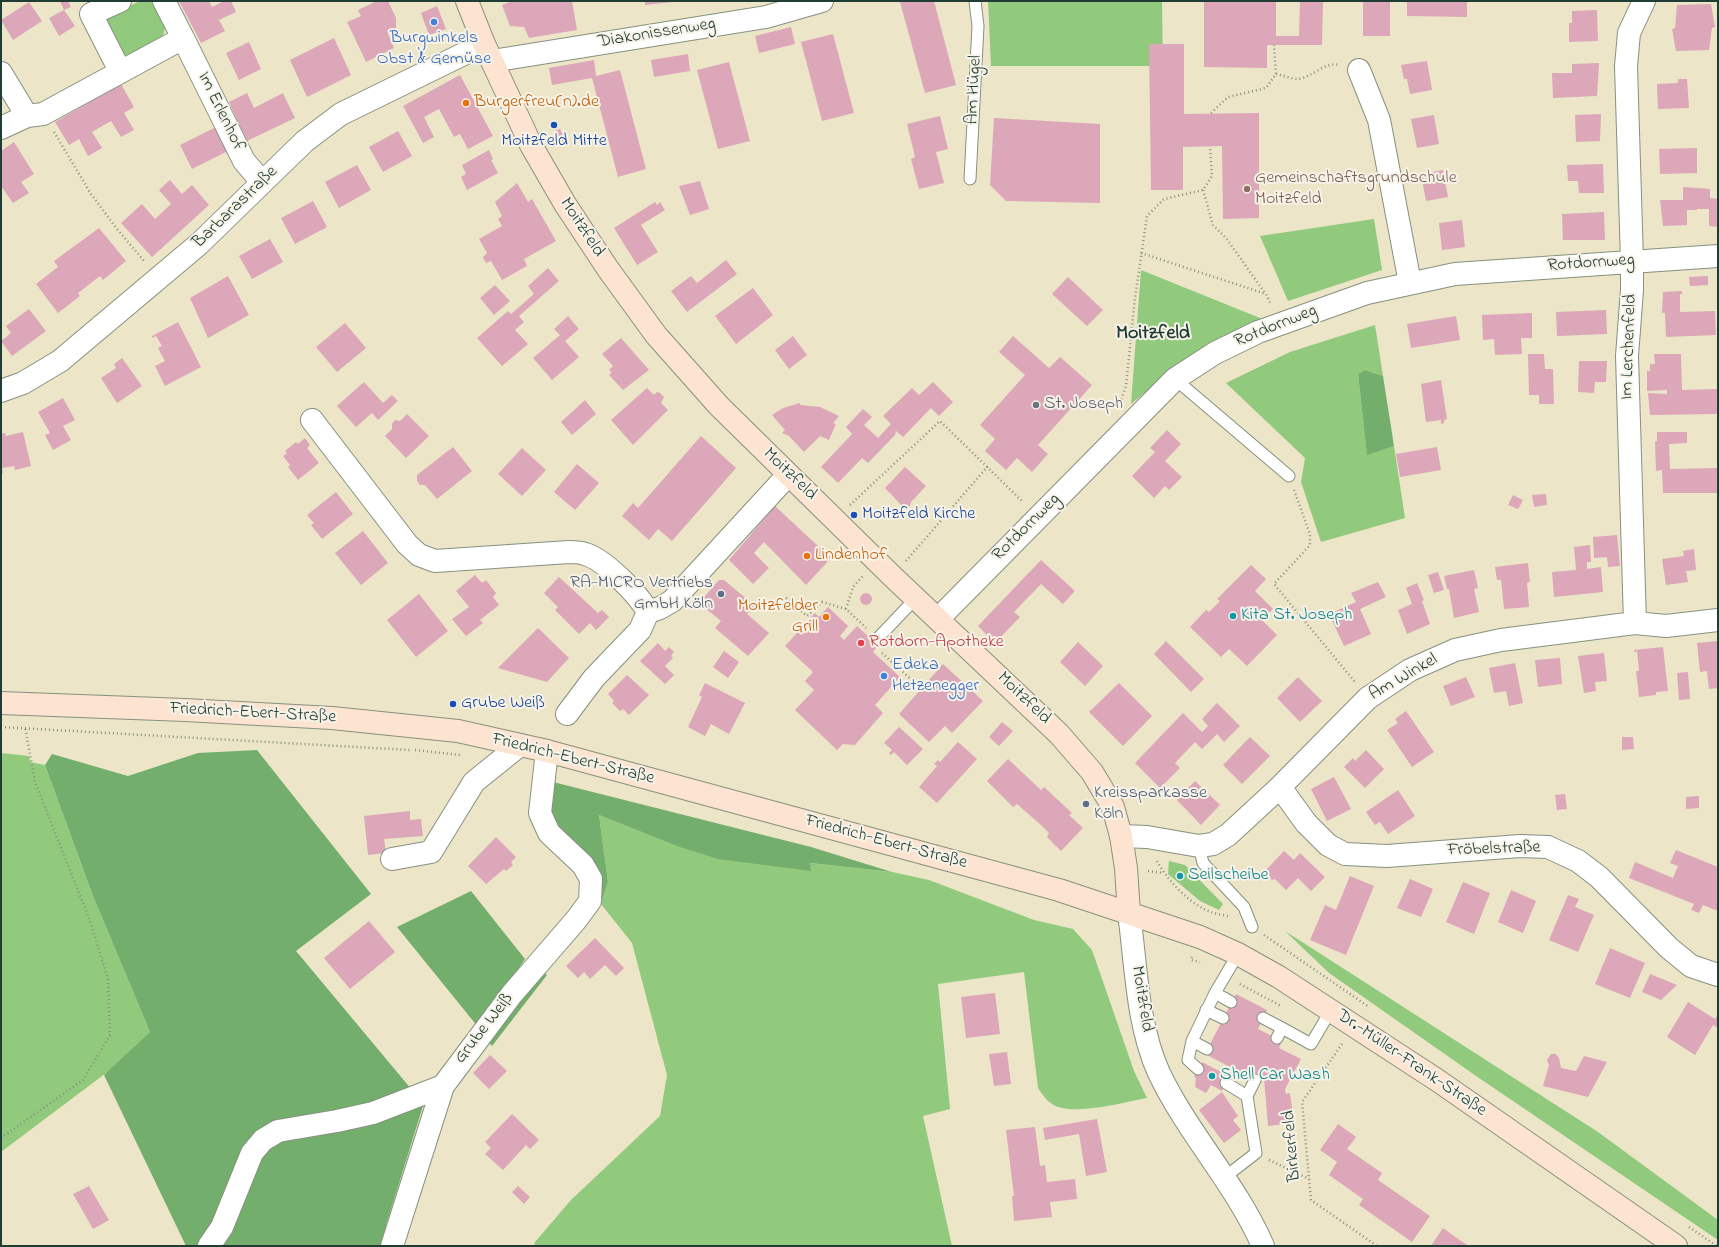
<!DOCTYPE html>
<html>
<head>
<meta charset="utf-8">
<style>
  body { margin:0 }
  #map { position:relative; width:1719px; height:1247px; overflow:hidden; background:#ece5c8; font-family:"Indie Flower",sans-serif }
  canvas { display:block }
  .frame { position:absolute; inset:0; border:2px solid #1f3d34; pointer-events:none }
</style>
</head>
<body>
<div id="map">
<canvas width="1719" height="1247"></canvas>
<div class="frame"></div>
</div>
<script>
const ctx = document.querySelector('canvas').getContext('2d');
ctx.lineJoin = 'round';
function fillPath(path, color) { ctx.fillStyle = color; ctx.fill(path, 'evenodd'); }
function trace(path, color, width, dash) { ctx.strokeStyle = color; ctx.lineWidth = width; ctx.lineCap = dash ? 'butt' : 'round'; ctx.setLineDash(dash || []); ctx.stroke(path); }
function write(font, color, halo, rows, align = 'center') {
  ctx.font = font + ' "Indie Flower",sans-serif'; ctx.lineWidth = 4; ctx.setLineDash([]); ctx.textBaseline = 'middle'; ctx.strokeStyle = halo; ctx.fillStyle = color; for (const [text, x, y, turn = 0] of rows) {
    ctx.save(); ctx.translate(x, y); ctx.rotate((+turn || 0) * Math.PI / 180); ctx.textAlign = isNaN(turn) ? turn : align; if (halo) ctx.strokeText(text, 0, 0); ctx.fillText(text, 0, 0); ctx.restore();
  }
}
fillPath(new Path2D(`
  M140,1h11l14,27 -2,8 -34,19h-5l-19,-34 2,-4z
  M988,1h174l1,65h-172z
  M1374,219l8,51 -94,31 -28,-65z
  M1141,270l124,50 -112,66 -22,18z
  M1375,325l8,51 -18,-6 -7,4 9,80 27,-8 11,72 -84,24 -20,-60 4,-24 -79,-75 64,-31z
  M1,753l28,3 1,6 15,3 48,131 57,136 -36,35 -113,85z
  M599,815l75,30 137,25 -2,-7 83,9 37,8 105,40 39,9 19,21 42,121 13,27c-22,4 -76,19 -95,6 -6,-4 -10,-10 -14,-16l-14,-116 -86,12 12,125 -27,7 29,130h-418l1,-4 36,-42 89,-84 7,-41 -35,-132 -31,-39 7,-22z
  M1169,861l16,4 38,39 -4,6 -19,-9 -32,-27z
  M1285,931l313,201 120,88v20l-239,-162 -150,-105z`), '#91ca7d');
fillPath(new Path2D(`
  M1365,370l18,6 11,70 -27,9 -9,-81z
  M257,750l114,144 -75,57 116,139 -38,17 -100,19 -72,120h-16l-82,-171 46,-43 -57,-136 -48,-131 7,-11 76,22 70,-23z
  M549,781l262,66 81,25 -82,-9 1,8 -93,-12 -44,-14 -75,-30 9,67 -7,22h-5l-36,-65 -14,-34z
  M471,891l54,68 -47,68 -81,-100z
  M542,971l5,4 -55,71 -4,-5z
  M421,1102l2,4 -37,119 2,3 -6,18h-165l49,-101z`), '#74ae6c');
fillPath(new Path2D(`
  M60,1h8l3,6 -7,3 11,16 -16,10 -10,-18 15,-8z
  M179,1h30l3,6 12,-6h7l5,11 -17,8 6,11 -24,12z
  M377,1h11l8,17v12l-8,4 6,14 -28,14 -19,-40 14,-6 -3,-6z
  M512,1h60l5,29 -48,8 -5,-11 -14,-1 -8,-21z
  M645,1h28v1l-28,3z
  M904,1h30l22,84 -31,8 -25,-91z
  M1204,1h72v35h23l1,-35h23l-1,44h-55v23l-63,-1z
  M1363,1h27v35h-27z
  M1407,1h60v16l-60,-1z
  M29,2l13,19 -29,19 -12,-20z
  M1711,4l4,23 -3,1 -3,22 -33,1 -4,-22 3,-1 2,-23z
  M437,6l9,23 -17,6 -8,-22z
  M1597,10l1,31 -29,1v-19h3v-12z
  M791,27l4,17 -36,9 -4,-17z
  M833,34l21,79 -32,8 -21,-79z
  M334,38l17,37 -44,22 -17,-37z
  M249,42l12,27 -22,11 -13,-27z
  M1149,44h35v70l75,-1v105l-36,1 -1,-73 -39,1v43h-32z
  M688,54l2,17 -36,6 -3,-17z
  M594,60l2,16 24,-6 26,99 -28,8 -26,-99 -40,7 -3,-17z
  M1427,61l5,29 -22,4 -3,-15h-3l-3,-14z
  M729,62l21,79 -32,8 -21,-79z
  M1599,63l-2,33 -44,2 -1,-25h20v-9z
  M460,75l33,61 -25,13 -8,-15 -6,3 -15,-28 -15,8 10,20 -11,6 -20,-37z
  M1678,79h9l2,29 -31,1 -1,-25 21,-1z
  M121,84l13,23 -10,6 10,17 -13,7 -10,-16 -19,11 10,16 -14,8 -9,-17 -10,6 -14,-23z
  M247,93l7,15 29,-15 12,25 -48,23 -18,-39z
  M1601,114l-1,27 -24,1 -1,-27z
  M1434,115l5,29 -22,4 -6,-29z
  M940,116l8,33 -12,3 8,31 -25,6 -8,-30 4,-2 -8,-33z
  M994,118l106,6v79l-94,-2 -16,-16z
  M216,127l12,24 -36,18 -12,-24z
  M560,129l6,12 -4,2 -7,-12z
  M398,131l14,25 -29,16 -14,-25z
  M14,142l20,32 -13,8 8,11 -16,10 -12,-17v-35z
  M1697,148v25l-37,1 -1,-25z
  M489,150l4,9 -2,1 7,13 -31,17 -6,-13 5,-3 -4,-9z
  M1603,164l1,29h-25l-1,-12h-10l-1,-16z
  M357,165l14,25 -32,18 -14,-26z
  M1443,170l5,27 -22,4 -5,-27z
  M170,180l12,14 10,-9 17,20 -57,52 -31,-34 21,-19 13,15 16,-15 -12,-14z
  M700,181l9,28 -19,6 -11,-29z
  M517,183l11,19 4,-3 24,42 -32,18 3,7 -25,14 -11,-19 -5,2 -3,-6 4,-4 -8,-14 23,-13 -4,-7 4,-3 -7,-14z
  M1683,187l27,2v9l8,1v28l-9,-1v-17h-12v1h-10v15l-24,1 -3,-26h23z
  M313,201l14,26 -32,17 -14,-26z
  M655,202l2,3 3,-3 5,8 -24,15 17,27 -21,13 -23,-37z
  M1604,212l1,28h-42l-1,-26z
  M1462,220l3,27 -23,3 -3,-27z
  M99,228l27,33 -23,19 -3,-4 -22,17 2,3 -22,17 -22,-29 22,-17 -4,-6z
  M270,239l13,23 -31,17 -13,-23z
  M726,260l11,14 -50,38 -16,-21 20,-15 6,7z
  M548,268l11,13 -40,35 5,6 -9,8 13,14 -26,22 -25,-28 31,-27 3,3 23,-20 -6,-8z
  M228,276l21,39 -41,23 -18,-40z
  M1708,276v9l-18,1 -1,-9z
  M1068,277l35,33 -16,16 -35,-32z
  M495,285l15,16 -16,14 -14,-17z
  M753,288l20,27 -37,29 -21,-28z
  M1682,291v3h-2v18l35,-1 1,24 -50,2 -1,-24h-3l1,-21z
  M29,309l17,22 -34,25 -11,-15 10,-8 -5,-7z
  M1606,310l1,24 -50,2 -1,-24z
  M1532,313v25h-11l1,16 -27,1 -1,-16 -11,1 -1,-25z
  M568,316l11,13 -14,12 14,16 -27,23 -19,-22 27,-23 -6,-6z
  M1456,316l4,24 -49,8 -4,-24z
  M178,322l23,45 -36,19 -10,-20 10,-5 -7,-13 4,-2 -6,-10 -4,2v-2z
  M345,323l21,25 -29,24 -21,-25z
  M793,336l14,19 -18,14 -14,-19z
  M1013,336l36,32 11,-11 32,28 -54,60 10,9 -16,18 -15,-14 -11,12 -21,-19 10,-12 -15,-14 45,-50 -26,-23z
  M621,338l28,32 -26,20 -14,-15 3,-3 -3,-2 4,-4 -11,-12z
  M1528,354h16l1,15h8l1,35h-15v-9h-10z
  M1654,354h27l1,36 35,-1v25l-67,1 -2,-22 19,1v-4l-20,1v-20h3v-7h5z
  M122,358l20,28 -25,17 -16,-25 15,-10 -2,-4z
  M1579,361h28l-1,21h-11l-1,11 -16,-1z
  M1441,380l6,39 -3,1v3l-3,1v-4l-15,2 -5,-38z
  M364,382l19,21 9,-8 6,6 -20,19 -6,-7 -16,14 -19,-21z
  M933,382l20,20 -14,14 -8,-8 -28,29 -7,-6 -1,4 -27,28 -6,-5 -24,25 -17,-16 31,-33 -6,-7 17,-18 9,8 -8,8 14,13 13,-14 -8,-8 29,-28 7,7z
  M647,388l7,7 3,-3 3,1 4,4 -3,6 7,7 -35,35 -22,-25z
  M63,398l12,22 -12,6 8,14 -18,10 -8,-15 5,-2 -12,-21z
  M585,400l11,14 -24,21 -11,-13z
  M800,403v2l20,2 19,9 -6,7 3,1 -7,16 -9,-4 -16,16 -15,-16 -7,-3 3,-3 -13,-15 11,-7z
  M407,414l22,22 -23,22 -21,-22 7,-7v-5l3,-4 5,1z
  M1167,430l14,14 -16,17 17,16 -13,13 -4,-4 -11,12 -22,-22 23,-24 -5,-4z
  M23,432l8,34 -16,4 -1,-4 -12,2 1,5h-2v-39l4,-1 1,3z
  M1657,432h30v11l-18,1 1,25 48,-1v25h-55l-1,-23 -6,1 -1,-29 2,-1z
  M701,436l35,32 -64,73 -14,-12 -9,11 -27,-24 11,-13 5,5z
  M305,438l5,7 -3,3 12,15 -21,17 -10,-13 2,-2 -7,-9 4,-3 -2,-2 11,-9 2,2z
  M453,447l19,24 -35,28 -12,-14h-5l-3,-4v-6z
  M1437,447l4,23 -41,7 -4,-23z
  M522,448l24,22 -24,26 -24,-22z
  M577,464l22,19 -24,27 -21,-18z
  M905,467l21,19 -15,16 -1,4 -6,2 -19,-20z
  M336,492l17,22 -31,25 -11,-14 3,-2 -7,-8z
  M1546,494l1,11 -13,2 -2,-12z
  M1513,495l10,5 -5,9 -10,-4z
  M775,506l56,52 -25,27 -42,-43 -10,11 15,15 -16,16 -24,-24z
  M363,531l25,32 -27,22 -26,-32z
  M1617,535l3,31 -12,1 -1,-10 -13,1 -1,-21z
  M1590,545l1,17h-4v7l14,-2 2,25 -49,5 -2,-25 24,-2 -2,-23z
  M1694,549l2,21 -10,1 2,11 -22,3 -4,-26 22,-3 -1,-5z
  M1041,560l34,31 -12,13 -22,-20 -27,28 6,5 -25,26 -17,-17z
  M1528,563l2,19 -3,1 2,24 -25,2 -3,-29h-4l-2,-13z
  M1251,565l15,14 -11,12 18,18 -11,11 15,15 -30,31 -18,-17 -8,8 -31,-30 16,-17 3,2 11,-11 -3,-2z
  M1474,570l4,18 -4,1 5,23 -25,6 -5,-29h-2l-3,-13z
  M1438,572l6,18 -10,3 -6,-18z
  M475,575l7,8 4,-3 10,13 -3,4 6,8 -19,15 3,3 -17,13 -14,-17 17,-12 -13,-16z
  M559,577l39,36 4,-3 7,7 -13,13 -6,-7 -11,11 -24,-24 3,-3 -14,-14z
  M719,580h5l31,26 -8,8 22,19 -21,23 -33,-28 6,-7 -22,-18z
  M1378,582l8,15 -26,12 11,25 -27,12 -15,-32 27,-12 -5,-9z
  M1417,583l7,17 -2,1 8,23 -23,10 -9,-24 14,-6 -6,-16z
  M860 599a6 6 0 1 1 12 0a6 6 0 1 1-12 0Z
  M419,594l29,37 -32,26 -29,-37z
  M828,607l20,19 -8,10 4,4 13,-14 21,19 -5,7 27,25 -25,28 8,8 -28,32 -12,-1 -6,6 -42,-40 19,-20 -9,-9 8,-9 -28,-26 30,-33 4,4z
  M538,628l31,30 -22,24 -49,-14z
  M1166,641l38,38 -13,13 -37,-38z
  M1718,641v47l-9,1 -2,-18 -7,1 -3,-29z
  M1078,642l25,24 -18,20 -25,-24z
  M658,643l7,8 4,-4 5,5 -3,4 2,2 -8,8 9,9 -9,9 -25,-23z
  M1663,647l5,44 -12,1v3l-17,2 -3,-26h3l-2,-20 -3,1v-2z
  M724,651l15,11 -11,16 -15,-11z
  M1604,653l3,28 -12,1 1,9 -12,2 -6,-37z
  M1560,658l2,26 -24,3 -3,-27z
  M1515,663l8,40 -14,3 -3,-15 -12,2 -5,-25z
  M943,664l40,37 -31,32 -7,-7 -16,16 -30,-28z
  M1688,672l2,27 -11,1 -2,-27z
  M627,675l22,20 -20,20 -6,-6 -3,2 -8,-8 2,-2 -6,-7z
  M1298,677l24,24 -22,21 -23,-24z
  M1466,677l9,20 -24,9 -8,-20z
  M705,683l40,20 -16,31 -18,-10 -6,12 -17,-9 14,-30 -3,-2z
  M1119,683l33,33 -29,30 -34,-34z
  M1217,703l23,23 -16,16 -7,-8 -15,15 -7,-7 -20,21 5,5 -20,20 -25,-25 48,-50 19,19 6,-6 -6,-7z
  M1406,711l28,41 -22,15 -25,-37 11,-7 -3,-4z
  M1002,722l11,9 -14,15 -10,-9z
  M899,727l24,22 -16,16 -13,-13 -3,3 -2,-2 3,-3 -8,-7z
  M1250,737l20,19 -28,28 -19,-19z
  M1622,737h11l1,12 -12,1z
  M958,742l19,17 -40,44 -18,-16 18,-21 -3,-2 4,-4 2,2z
  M1366,750l18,19 -19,19 -21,-21 9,-9 2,3z
  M1008,759l33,31 3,-3 28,26 -3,2 14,13 -22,23 -14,-14 2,-4 -8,-8 -24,-21 -4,3 -26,-26z
  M1334,777l17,32 -24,12 -16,-32z
  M1195,781l25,24 -19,20 -24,-25z
  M1398,790l17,26 -27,18 -8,-12 -5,3 -9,-13z
  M1565,794l2,15 -10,1 -2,-15z
  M1699,796v12l-13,1v-12z
  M410,811v9l11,-1 2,17 -39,3 2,14 -18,2 -4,-39z
  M496,837l20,20 -5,5 2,3 -7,6 -2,-2 -18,15 -18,-18z
  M1676,850l42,17v44l-15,-6 -4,8 -8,-3 3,-6 -65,-26 6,-16 38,16 5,-12 -8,-3z
  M1284,851l10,9 6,-7 25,24 -14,14 -13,-13 -12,12 -11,-11 -3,1 -7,-6 1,-4z
  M1350,876l24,10 -28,69 -36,-15 15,-35 11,5z
  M1410,879l23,10 -12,28 -24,-9z
  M1463,882l27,11 -16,41 -28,-12z
  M1511,890l25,11 -13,32 -25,-11z
  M1568,895l11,4 -4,8 19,8 -16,37 -29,-12z
  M369,921l26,31 -45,37 -26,-31z
  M595,938l29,30 -8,8 -11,-11 -15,14 -6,-7 -6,6 -12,-12z
  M1610,948l35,15 -15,35 -35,-14z
  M1650,974l27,11 -16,15 -19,-8z
  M995,993l5,41 -34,4 -5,-41z
  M1236,994l31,16 -9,19 24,12 -3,7 22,11 -16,30 1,5 4,-1 4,30 -26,3 -4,-48 -3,5 -56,-29z
  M1688,1002l27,17 3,-5v14l-5,-3 -18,30 -28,-18z
  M1007,1052l4,32 -17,2 -5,-32z
  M1551,1054h5l3,4 2,10 15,3 8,-15 23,6 -19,35 -45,-11 6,-21 -2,-5z
  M490,1055l17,16 -18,18 -16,-16z
  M1202,1062l27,14 -7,15 -11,-6 -5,8 -11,-6 1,-9 -2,-1z
  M1222,1092l16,24 -5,4 8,10 -17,13 -25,-33z
  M512,1114l27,26 -9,9 -4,-4 -23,25 -18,-16 6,-6 -6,-6z
  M1097,1119l10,53 -21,4 -7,-42 -34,6 -2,-12z
  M1338,1124l18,13 -9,12 35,24 -4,7 52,36 -18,26 -53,-37 4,-6 -34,-24 8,-13 -17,-12z
  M1035,1127l5,39 5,-1 2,17 28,-3 2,20 -27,3 2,15 -38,4 -2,-25h2l-8,-66z
  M89,1186l20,34 -16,9 -20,-35z
  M518,1186l12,11 -6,7 -12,-12z
  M1443,1228l18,13 8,5h-38z`), '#dca7b9');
const service = new Path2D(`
  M970,179l8,-153 -3,-25
  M1175,379l114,97
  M878,638l38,-40
  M1199,846l4,17 41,44 8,20
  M1215,993l16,9
  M1206,1010l17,8
  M1263,1018l19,10
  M1277,1038l5,-10 29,16 20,-34
  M1192,1041l-4,19 10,9
  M1207,1049l-15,-8 23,-48 23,-39
  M1226,1083l21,13
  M1225,1177l31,-24 -9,-57 8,-16`);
const minor = new Path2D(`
  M120,1l-29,13 29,57
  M164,1l19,37
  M492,61l274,-44 56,-16
  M1359,70l20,50 31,163
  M1,73l26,43 16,-2 140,-76 61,123 18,21
  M1,128l26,-12
  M1,391l22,-8 37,-22 139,-117 106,-103 36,-27 143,-70
  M312,420l95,124 12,11 16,6 134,-9c5,0 11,0 16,2 19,5 54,41 63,58
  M938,619l237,-240 40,-26 43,-21 109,-39 88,-19 263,-18
  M1635,623l-8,-267 5,-66v-29l-6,-195 3,-33 15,-32
  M567,714l27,-36 46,-48 8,-18 12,-4 12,-7 116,-126
  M1280,787l26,36 22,22 17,9 42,2 133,-10 28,1 30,14 21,16 70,71 22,18 27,9
  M1121,836l26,1 52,9 14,-2 15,-9 52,-48 88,-89 42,-28 45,-20 46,-10 134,-17 31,3 52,-6
  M392,859l39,-7 43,-70 46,-37
  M209,1246l13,-19 30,-74 11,-13 15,-9 59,-10 36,-8 70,-27
  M392,1246l51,-160 69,-92 64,-74 14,-19 1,-22 -8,-14 -34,-32 -9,-20 7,-62`);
const tertiary = new Path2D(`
  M1129,913c7,52 8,112 30,160 29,61 77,111 104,173`);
const secondary = new Path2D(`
  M467,1l17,43 47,101 34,59 43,65 48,66 63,71 173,170 167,158 33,38 21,35 8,29 5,32 3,45
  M1,703l184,7 147,8 126,13 89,20 512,139 141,47 38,17 41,23 158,103 239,166`);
trace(service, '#86917e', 13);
trace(minor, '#86917e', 24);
trace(tertiary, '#86917e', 24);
trace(secondary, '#86917e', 24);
trace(new Path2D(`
  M1276,74c6,1 15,5 22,5 13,-1 27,-18 42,-14
  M1211,113l17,-16 38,-9 10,-14 -2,-29
  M54,132l37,62 26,35 28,33
  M1203,190l10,35 13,13 39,55
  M1141,253l125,41 5,11
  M1120,403l6,-17 9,-88 12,-82 17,-17 39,-9 9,-14 -2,-30
  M1294,490l16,44v11l-36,39 81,98
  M850,505l90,-84 83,81
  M906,561l82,-95
  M786,598l21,18 15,-14 24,7 20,19
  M846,609l7,-22 10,-11
  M882,653l32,29
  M1,727l409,23
  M415,750l45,5
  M1157,861c11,20 32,43 54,51 6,2 13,3 19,5
  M1148,871l15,2
  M1264,935l105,72
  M1192,957l-1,3 9,2
  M1240,984l41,22
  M1342,1044l-40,58 9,98 66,46
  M1,1138l82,-58 27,-45 -2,-56 -19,-61 -54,-136 -10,-55
  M1269,1160l40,19
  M1689,1227l28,19`), '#86917e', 2.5, [1, 3]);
trace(service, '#fff', 11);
trace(minor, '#fff', 22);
trace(tertiary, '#fff', 22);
trace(secondary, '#fde4d1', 22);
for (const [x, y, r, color] of [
  [434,22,4,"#3f7fe0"],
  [466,103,4,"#e8710a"],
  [554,125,4,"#1a4fb4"],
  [1247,189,4,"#8d6e63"],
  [1036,405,4,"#6b7280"],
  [854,515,4,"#1a4fb4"],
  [807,556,4,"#e8710a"],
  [721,594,4,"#5c6f8a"],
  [1233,616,4,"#0f9aa8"],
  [826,617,4,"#e8710a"],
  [861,643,4,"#e0444e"],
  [884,676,4,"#3f7fe0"],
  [453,704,4,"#1a4fb4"],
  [1086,804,4,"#5c6f8a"],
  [1180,876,4,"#0f9aa8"],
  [1212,1076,4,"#0f9aa8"]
]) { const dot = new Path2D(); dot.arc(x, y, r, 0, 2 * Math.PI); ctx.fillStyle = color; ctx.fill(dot); trace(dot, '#f7f3e8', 1.5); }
write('18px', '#1f3d34', '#f7f3e8', [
  ["Diakonissenweg",657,34,-9],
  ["Am Hügel",975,90,-87],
  ["Im Erlenhof",220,112,64],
  ["Barbarastraße",236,208,-44],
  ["Moitzfeld",581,228,57],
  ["Rotdornweg",1591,264,-4],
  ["Rotdornweg",1276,327,-22],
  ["Im Lerchenfeld",1630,347,-88],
  ["Moitzfeld",789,475,44],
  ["Rotdornweg",1027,528,-45],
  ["Am Winkel",1404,678,-30],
  ["Moitzfeld",1023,699,44],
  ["Friedrich-Ebert-Straße",253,714,3],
  ["Friedrich-Ebert-Straße",573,760,14],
  ["Friedrich-Ebert-Straße",886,843,15],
  ["Fröbelstraße",1494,850,-2],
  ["Moitzfeld",1141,999,81],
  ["Grube Weiß",485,1029,-52],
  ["Dr.-Müller-Frank-Straße",1411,1064,34],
  ["Birkerfeld",1293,1146,-95]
]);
write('18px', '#366cbe', '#f7f3e8', [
  ["Burgwinkels",434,39],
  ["Obst & Gemüse",434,60],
  ["Edeka",892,666,"left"],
  ["Hetzenegger",892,687,"left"]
]);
write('18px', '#c56008', '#f7f3e8', [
  ["Burgerfreu(n).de",474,103],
  ["Lindenhof",815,556],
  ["Moitzfelder",818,607,"right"],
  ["Grill",818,628,"right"]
], 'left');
write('18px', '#164399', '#f7f3e8', [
  ["Moitzfeld Mitte",554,142,"center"],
  ["Moitzfeld Kirche",862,515],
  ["Grube Weiß",461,704]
], 'left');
write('18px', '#785e54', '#f7f3e8', [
  ["Gemeinschaftsgrundschule",1255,179],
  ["Moitzfeld",1255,200]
], 'left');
write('18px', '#5b616d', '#f7f3e8', [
  ["St. Joseph",1044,405]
], 'left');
write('18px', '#4e5e75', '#f7f3e8', [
  ["RA-MICRO Vertriebs",713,584],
  ["GmbH Köln",713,605],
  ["Kreissparkasse",1094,794,"left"],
  ["Köln",1094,815,"left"]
], 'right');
write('18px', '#0d838f', '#f7f3e8', [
  ["Kita St. Joseph",1241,616],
  ["Seilscheibe",1188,876],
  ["Shell Car Wash",1220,1076]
], 'left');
write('18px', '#be3a42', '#f7f3e8', [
  ["Rotdorn-Apotheke",869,643]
], 'left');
write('bold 20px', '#1f3d34', '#f7f3e8', [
  ["Moitzfeld",1153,335]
]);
</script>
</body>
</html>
